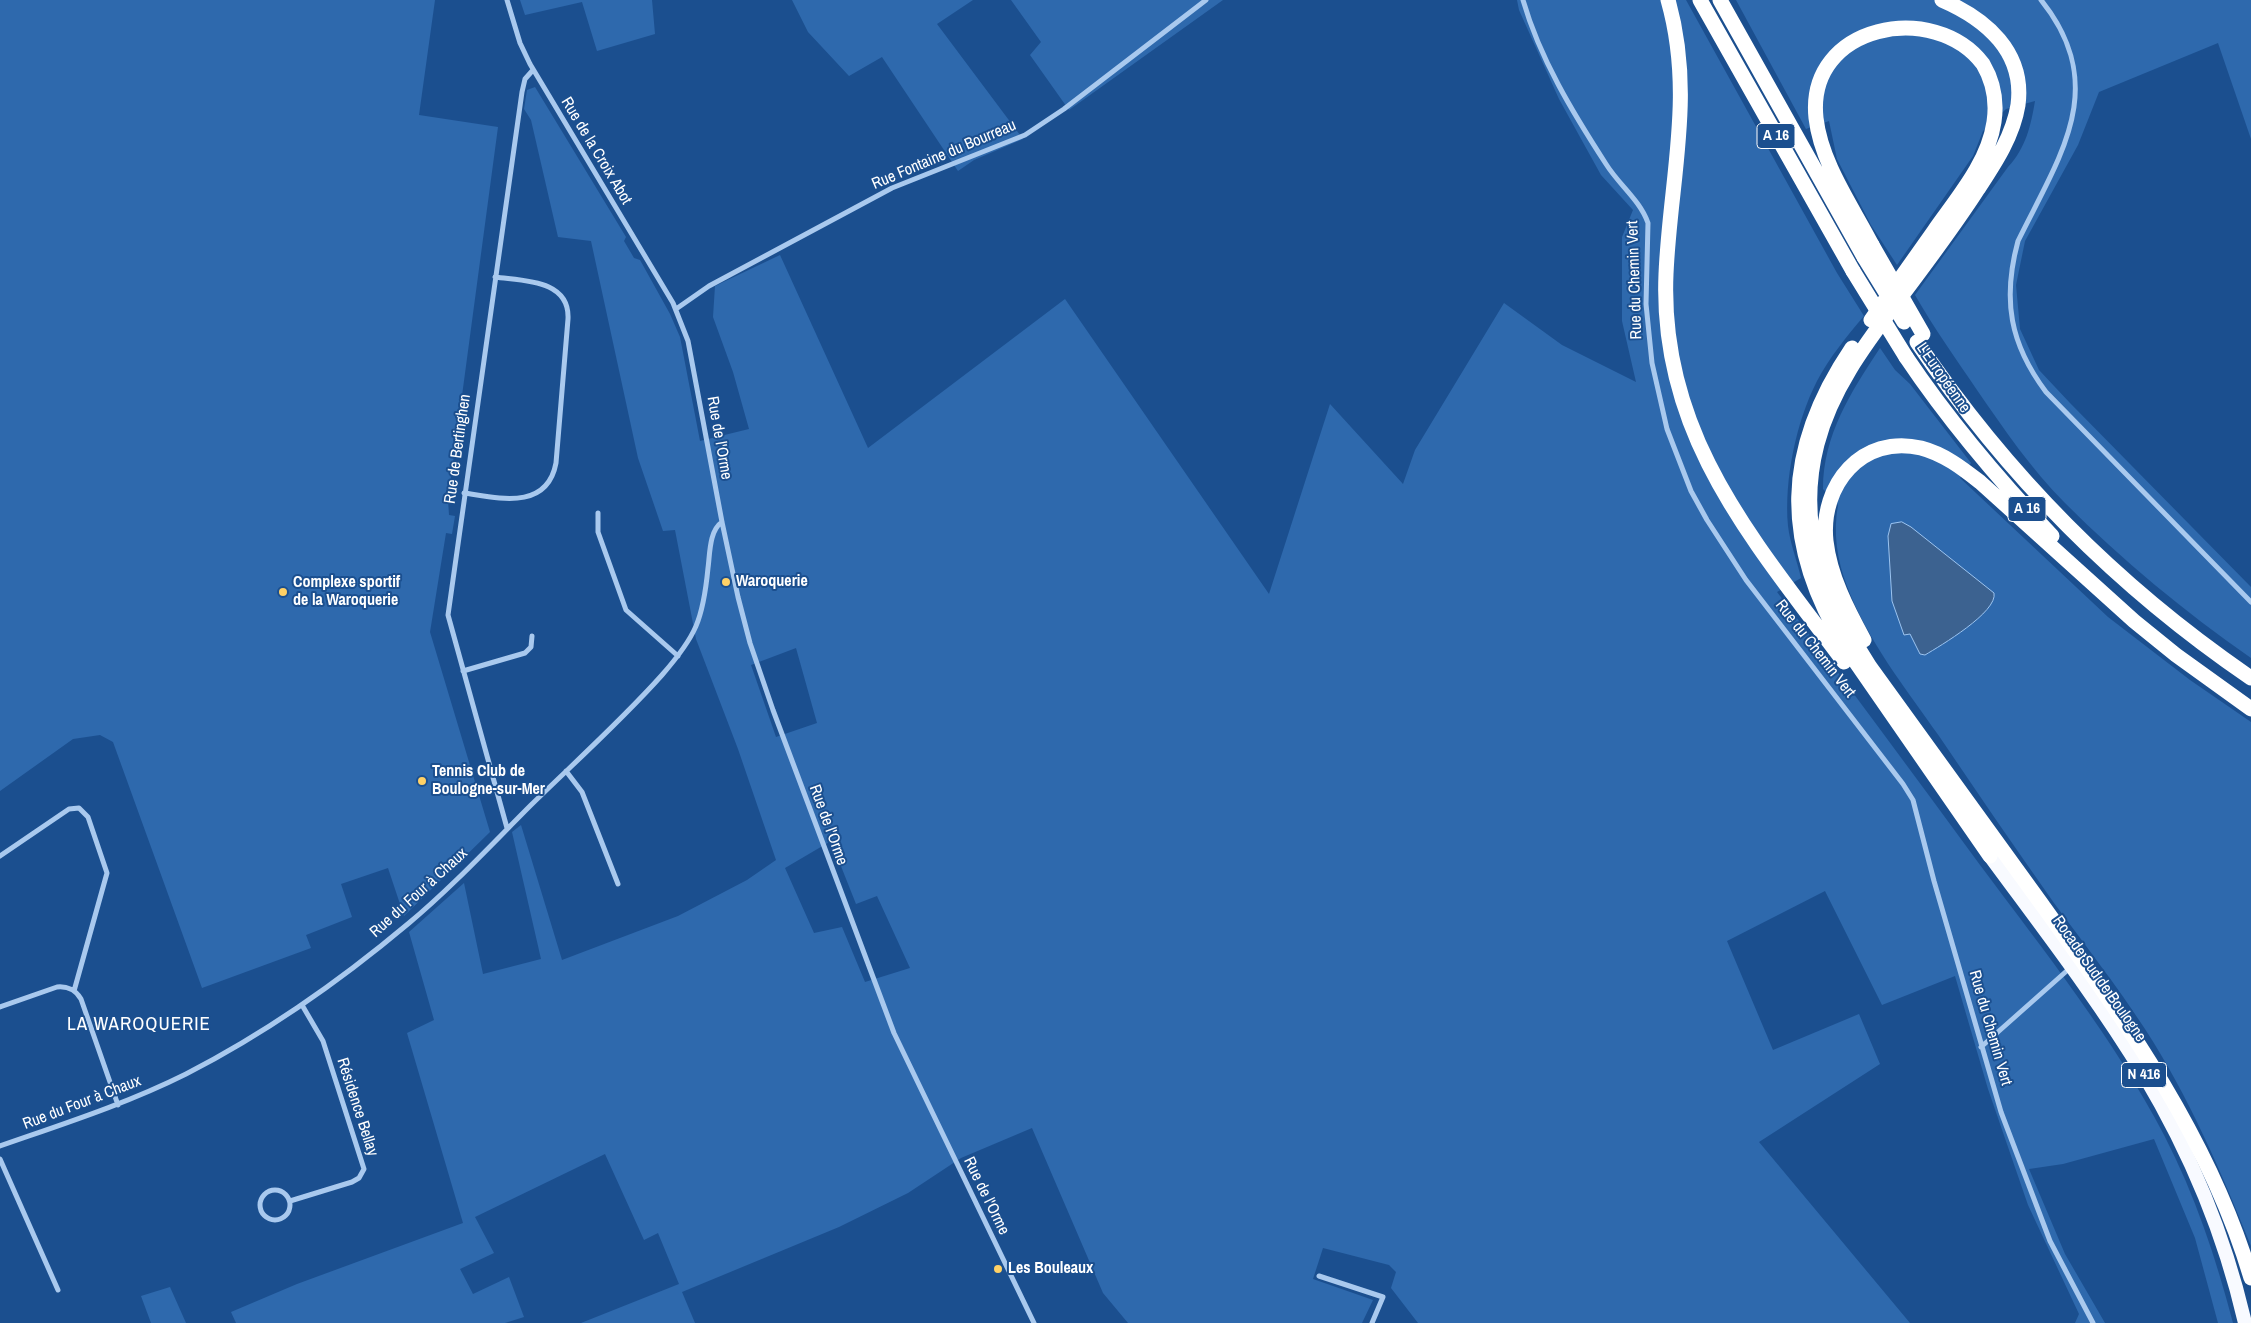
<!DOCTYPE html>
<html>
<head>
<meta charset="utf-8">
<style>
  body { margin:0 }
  canvas { display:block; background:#1b4f8f }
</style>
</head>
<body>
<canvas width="2251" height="1323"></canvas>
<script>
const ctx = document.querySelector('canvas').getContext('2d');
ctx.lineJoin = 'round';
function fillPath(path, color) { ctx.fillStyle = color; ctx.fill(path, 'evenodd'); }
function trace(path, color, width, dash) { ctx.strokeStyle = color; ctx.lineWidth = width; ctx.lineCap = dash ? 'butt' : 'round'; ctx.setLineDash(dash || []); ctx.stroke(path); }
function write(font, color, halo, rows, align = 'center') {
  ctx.font = font + ' "Archivo Narrow",sans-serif'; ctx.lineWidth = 4; ctx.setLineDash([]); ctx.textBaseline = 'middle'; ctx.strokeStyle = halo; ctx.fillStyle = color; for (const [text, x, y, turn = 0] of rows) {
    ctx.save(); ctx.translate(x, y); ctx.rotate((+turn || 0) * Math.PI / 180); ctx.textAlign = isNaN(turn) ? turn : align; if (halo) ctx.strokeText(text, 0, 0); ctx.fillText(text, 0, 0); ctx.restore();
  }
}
fillPath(new Path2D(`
  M0,0h435l-16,115 79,12 -50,373 1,15 6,1 -3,18 -6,-1 -16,99 60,200 -86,84 -16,-48 -47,16 11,33 -46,18 5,13 -109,40 -89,-246 -13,-7 -27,4 -73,52z
  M520,0h132l3,34 -58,17 -15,-49 -57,13z
  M792,0h181l-36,24 86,115 -49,21 -16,11 -76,-114 -33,19 -41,-44z
  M1011,0h212l-154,110 -39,-55 11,-13z
  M1517,0h169l151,273 27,43c-17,20 -35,42 -47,65 -21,41 -33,99 -29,145 2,17 9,35 13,52l-24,14c69,90 136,182 203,273 65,87 134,174 184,270 31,60 52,123 69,188h-15l-23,-85 -41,-99 -91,25 -34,5 36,85 40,69h-30l4,-9 -51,-109 -40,-116 -33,-113 -73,29 -57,-114 -98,50 46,109 86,-36 21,50 -121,78 151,181h-492l-27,-35 5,-16 -7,-7 -66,-17 -10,31 60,21 -11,23h-234l-25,-30 -71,-165 -71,30 -53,35 -69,34 -157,65 13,31h-114l98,-39 -21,-51 -14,7 -39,-86 -130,63 19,36 -34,16 13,25 36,-17 15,40 -19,6h-269l-5,-11 66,-28 166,-61 -56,-190 27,-13 -25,-88 55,-49 19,91 58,-15 -29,-127 9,-7 41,135 116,-44 69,-36 29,-20 -38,-111 -42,-110 -21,-109 -12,1 -25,-73 -47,-217 -33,-4 -27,-117 -7,-11 3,-19 8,-3 91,150 -2,4 10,17 6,2 30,54 10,23 20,104 49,-12 -16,-57 -20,-55 2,-31 65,-31 88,193 197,-149 204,295 61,-190 73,80 12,-34 89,-147 58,42 74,37 -14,-61v-84l11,-27 -32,-35 -42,-76 -40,-89zM796,648l21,75 -41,14 -25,-72zM831,841l25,63 21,-8 33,72 -45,14 -23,-55 -28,6 -29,-65z
  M1736,0h515v139l-33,-96 -119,49 -21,53 -53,96 -9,44 4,44 19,41 31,33 181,184v71c-66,-46 -129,-98 -186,-155 -34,-34 -61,-74 -88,-113 -21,-31 -43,-62 -62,-95l93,-128c18,-19 23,-42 27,-66l-29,8 -23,22 -10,25 -76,109 -26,-40 -34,-66 -8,-38 -23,8z
  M1880,348l15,22 15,14 61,79 -11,15 148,139 82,63 61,42v524c-30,-75 -62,-149 -106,-217 -28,-43 -60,-84 -91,-126 -39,-55 -77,-111 -115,-167 -33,-47 -72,-96 -92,-150 -10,-26 -14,-54 -9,-81l-15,-16c0,-54 28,-97 57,-141z
  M170,1287l16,36h-35l-10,-27z`), '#2e69ad');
const water = new Path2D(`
  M1902,522l9,5 83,66c4,19 -54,53 -69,62l-5,-1 -10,-20 -6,1 -12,-34 -4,-65 3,-12z`);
fillPath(water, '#3c6290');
trace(water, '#9cc4f0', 1);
trace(new Path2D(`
  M507,0l13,43 10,21 143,239 15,38 34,181 16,75 12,46 23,67 121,323 140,290
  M1523,0c17,59 50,113 83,164 13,21 34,36 42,59l-2,81 6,59 15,66 24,62 16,29 39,60 157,204 10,16 21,81 67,231 49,129 43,82
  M2041,0c70,87 18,157 -23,241 -16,59 -8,103 28,151l205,210
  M676,309l33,-23 183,-98 133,-53 39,-26 142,-109
  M464,493c34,5 83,18 92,-30l12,-144c2,-40 -46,-38 -73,-42
  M598,513v19l28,78 52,46
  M463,671l62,-18 6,-6 1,-11
  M566,771l16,21 36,92
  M507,828l-59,-213 74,-523 3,-13 8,-9
  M0,856l69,-47 10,-1 9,9 19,56 -33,118
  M0,1007l57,-20c10,-1 19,3 24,12l37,106
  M1981,1047l89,-79
  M0,1146c63,-22 126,-42 186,-72 80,-41 154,-93 223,-151 43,-36 82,-78 122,-118 44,-43 90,-84 131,-130 34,-39 41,-55 46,-107 2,-14 1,-37 14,-46
  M0,1159l58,131
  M260 1205a15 15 0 1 1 30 0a15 15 0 1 1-30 0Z
  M290,1201l62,-19 7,-4 5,-9 -41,-128 -21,-36
  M1319,1276l64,21 -11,26`), '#a9c9ee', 5);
trace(new Path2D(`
  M1990,856c53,72 108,143 154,219 46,77 81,161 101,248`), '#f8faff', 14);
trace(new Path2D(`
  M1668,0c27,95 2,179 -2,274 -7,161 88,267 178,388
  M1700,0l153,271
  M1720,0l144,257
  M1942,0c44,19 83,52 76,105 -5,31 -23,58 -40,84 -25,39 -53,76 -81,113 -33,44 -66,88 -80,142 -22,85 8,152 53,223 58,80 115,160 173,239 83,116 167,233 208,372
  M1871,320c21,-30 42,-59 63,-89 23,-33 54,-68 60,-109 3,-20 -1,-41 -11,-58 -48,-64 -177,-40 -167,54 5,45 36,88 56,127
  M1917,342c89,132 202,246 334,336
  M1852,348c-69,102 -71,195 -6,300l144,208
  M1906,357c43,64 93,123 146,179
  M1864,640c-17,-31 -34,-64 -38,-99 -6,-56 36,-107 95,-93 23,6 41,20 59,34l154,139 42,34 75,54`), '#fff', 15);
trace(new Path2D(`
  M1872,245l51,89
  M1864,257l40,65
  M1853,271l53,86`), '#fff', 15);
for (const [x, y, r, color] of [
  [726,582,5,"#ffd166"],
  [283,592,5,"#ffd166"],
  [422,781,5,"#ffd166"],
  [998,1269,5,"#ffd166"]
]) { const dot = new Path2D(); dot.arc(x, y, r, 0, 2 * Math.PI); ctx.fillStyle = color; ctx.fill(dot); trace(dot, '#1b4f8f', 2); }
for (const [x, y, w] of [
  [1776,136,38],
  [2027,509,38],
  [2144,1075,45]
]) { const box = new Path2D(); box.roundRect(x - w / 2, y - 12.5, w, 25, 4); ctx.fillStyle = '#1b4f8f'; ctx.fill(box); trace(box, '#fff', 1); }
write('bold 15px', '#fff', null, [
  ["A 16",1776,136],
  ["A 16",2027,509],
  ["N 416",2144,1075]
]);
write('16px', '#fff', '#1b4f8f', [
  ["Rue de la Croix Abot",596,151,59],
  ["Rue Fontaine du Bourreau",944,155,-23],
  ["Rue du Chemin Vert",1635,280,-92],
  ["L'Européenne",1943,378,55],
  ["Rue de l'Orme",719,438,80],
  ["Rue de Bertinghen",458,449,-82],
  ["Rue du Chemin Vert",1815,649,52],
  ["Rue de l'Orme",828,825,70],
  ["Rue du Four à Chaux",419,893,-42],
  ["Rocade Sud de Boulogne",2099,979,55],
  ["Rue du Chemin Vert",1990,1028,74],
  ["Rue du Four à Chaux",82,1103,-21],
  ["Résidence Bellay",357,1107,72],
  ["Rue de l'Orme",986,1196,64]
]);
write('bold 16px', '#fff', '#1b4f8f', [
  ["Waroquerie",736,582],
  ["Complexe sportif",293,583],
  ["de la Waroquerie",293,601],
  ["Tennis Club de",432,772],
  ["Boulogne-sur-Mer",432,790],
  ["Les Bouleaux",1008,1269]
], 'left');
ctx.letterSpacing = '1px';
write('19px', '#fff', '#1b4f8f', [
  ["LA WAROQUERIE",139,1025]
]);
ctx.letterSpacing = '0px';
</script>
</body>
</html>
